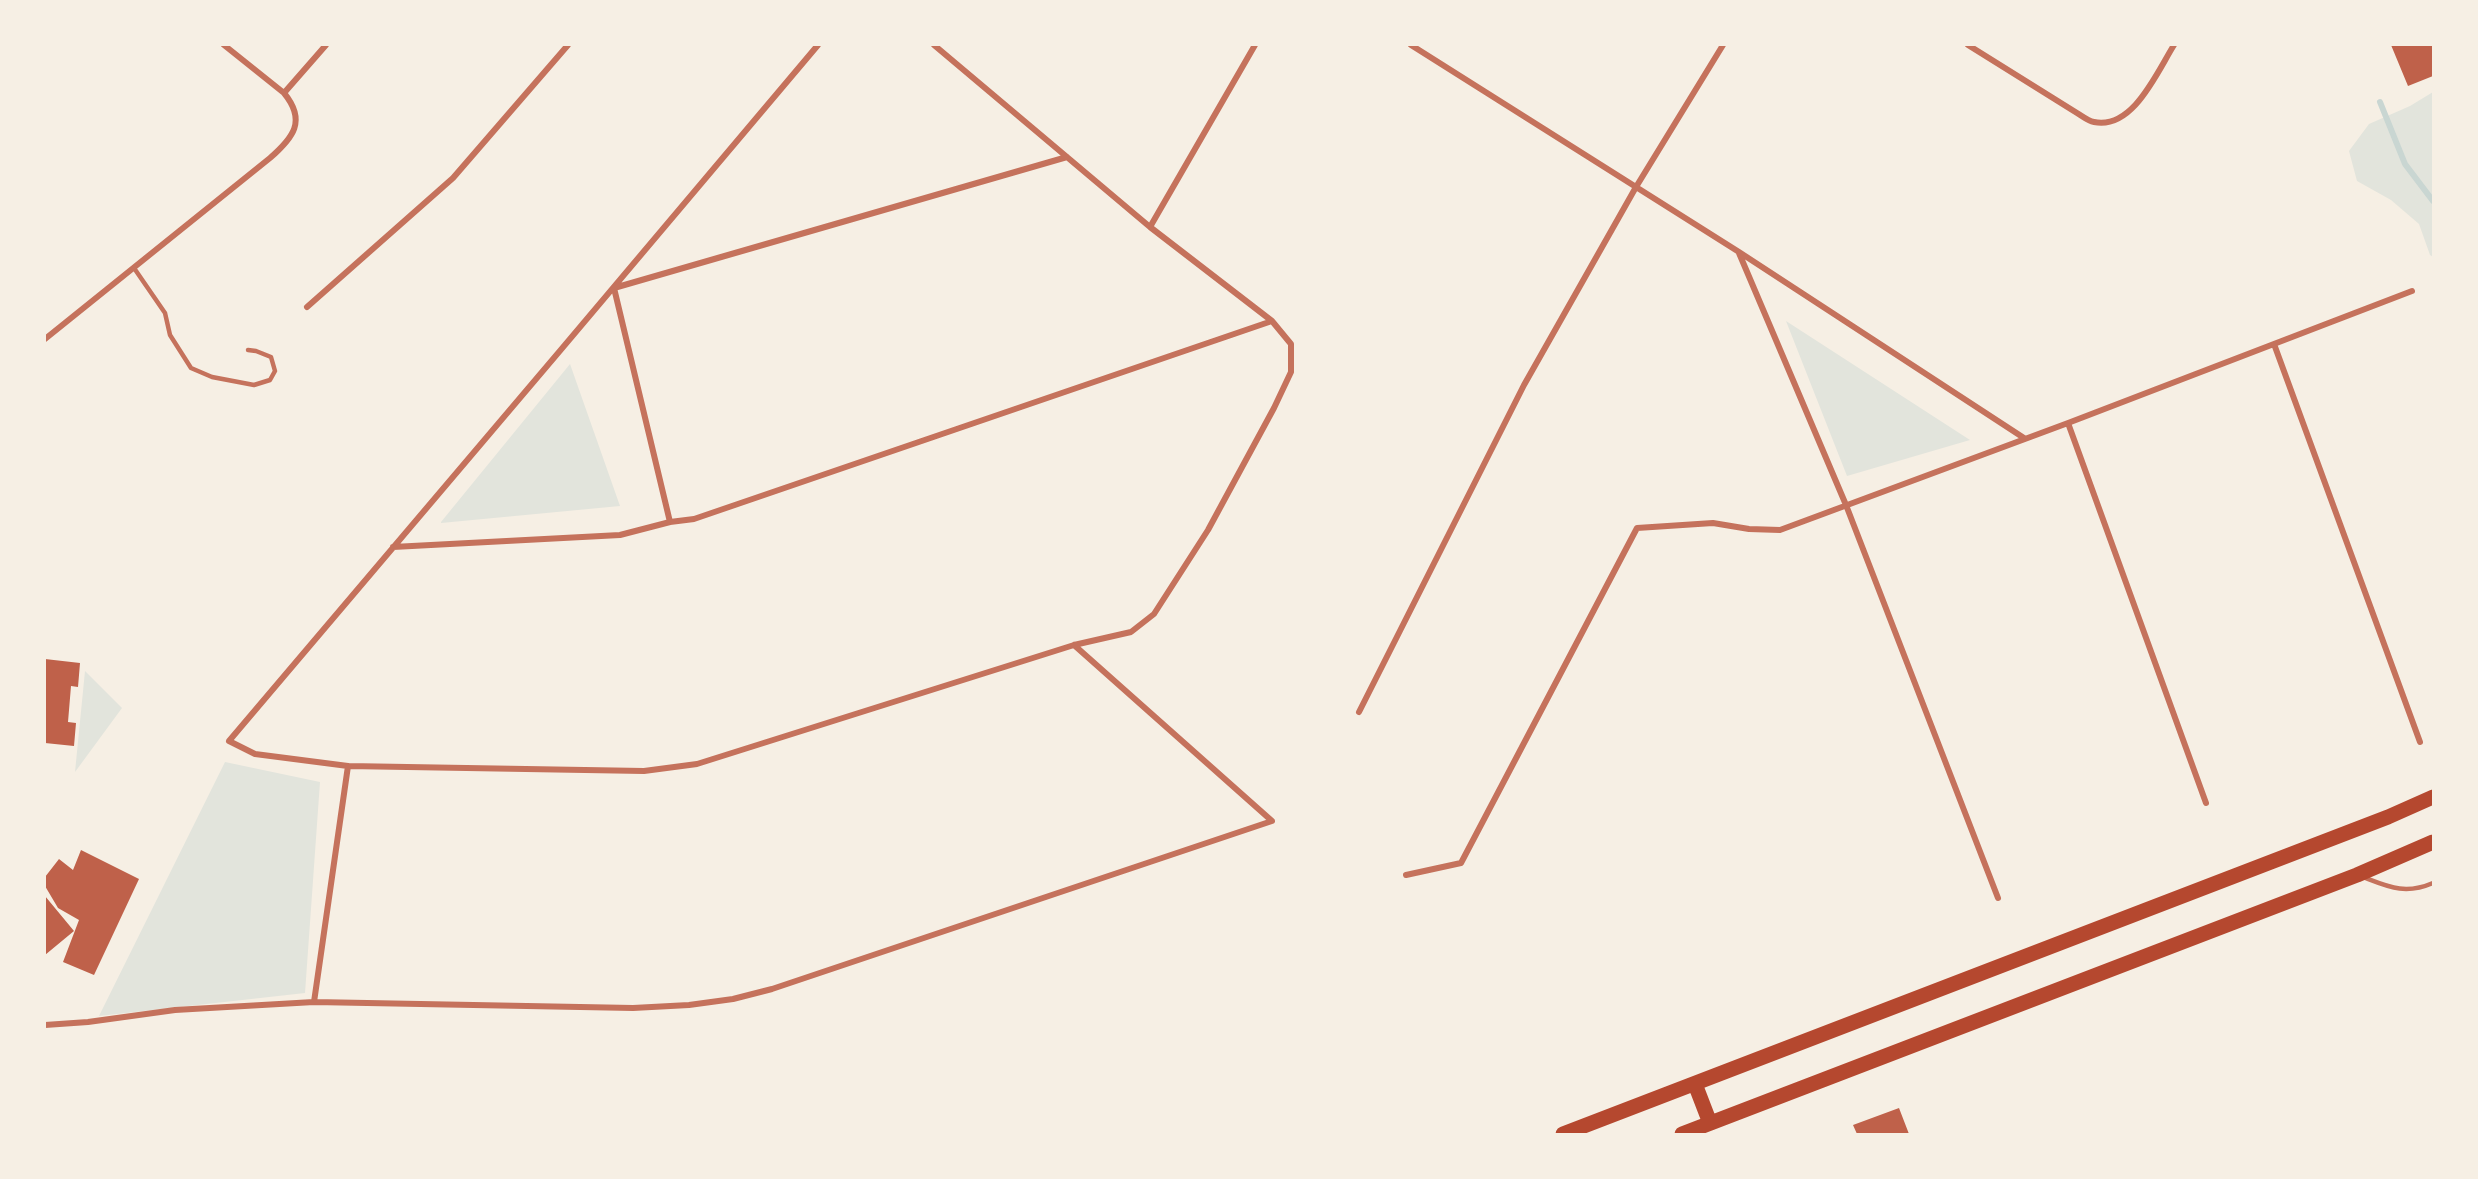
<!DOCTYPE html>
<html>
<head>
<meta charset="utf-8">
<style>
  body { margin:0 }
  #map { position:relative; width:2478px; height:1179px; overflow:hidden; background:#f6efe4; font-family:"PT Sans",sans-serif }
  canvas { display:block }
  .frame { position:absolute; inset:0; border:46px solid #f6efe4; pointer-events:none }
</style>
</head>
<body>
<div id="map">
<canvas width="2478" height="1179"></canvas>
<div class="frame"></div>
</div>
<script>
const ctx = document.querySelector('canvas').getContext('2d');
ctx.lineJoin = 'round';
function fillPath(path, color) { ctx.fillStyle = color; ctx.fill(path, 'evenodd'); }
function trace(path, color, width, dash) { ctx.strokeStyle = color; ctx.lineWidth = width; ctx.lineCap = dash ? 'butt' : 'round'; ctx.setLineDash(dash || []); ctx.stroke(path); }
fillPath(new Path2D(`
  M2433,92v165l-3,-2 -11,-31 -28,-24 -34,-19 -8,-30 20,-27 41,-18z
  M1786,321l184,119 -123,36z
  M570,364l50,142 -179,17v-1z
  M85,671l37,37 -47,64z
  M225,762l95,20 -15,211 -206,23z`), '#e2e4dc');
trace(new Path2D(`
  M2380,102l25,62 28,37`), '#c9d6d2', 6);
fillPath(new Path2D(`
  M2391,45h42v31l-25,10z
  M45,659l35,4 -2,24 -7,-1 -3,36 8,1 -2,23 -29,-3z
  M81,850l58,29 -45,96 -31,-13 16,-42 -21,-12 -13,-22v-9l14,-18 14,11z
  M45,896l29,35 -29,24z
  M1899,1108l10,26h-52l-4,-9z`), '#bf614a');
trace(new Path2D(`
  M134,268l31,45 5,22 21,33 21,9 42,8 16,-5 5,-9 -4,-14 -15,-6 -8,-1
  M2363,877c26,10 42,18 70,6`), '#c5725c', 4.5);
trace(new Path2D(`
  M934,45l216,182 122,94
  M1411,45l328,207 285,186
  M1968,45l109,68c5,3 11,8 17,9 39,8 63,-50 80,-77
  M284,93l42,-48
  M1150,227l105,-182
  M1739,253l107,252 152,393
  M307,307l146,-129 115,-133
  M45,339l225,-181c23,-20 37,-37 14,-65l-60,-48
  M2274,344l146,398
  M2068,423l138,380
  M670,522l-56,-234 453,-131
  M393,547l227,-12 50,-13 24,-3 578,-198 19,23v28l-17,36 -66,122 -54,84 -23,18 -57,13 -377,119 -53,7 -296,-5 -93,-12 -26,-13c196,-232 394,-463 589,-696
  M1359,712l165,-327 112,-198 87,-142
  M1406,875l55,-12 176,-335 76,-5 36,6 31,1 288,-107 344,-132
  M314,1002l34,-236
  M45,1025l43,-3 87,-12 139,-8 319,6 56,-3 44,-6 39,-10 500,-168 -198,-176`), '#c5725c', 6);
trace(new Path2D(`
  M1695,1084l15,39
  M1563,1134l825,-317 45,-20
  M1682,1134l675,-259 76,-33`), '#b5482f', 15);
</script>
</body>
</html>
